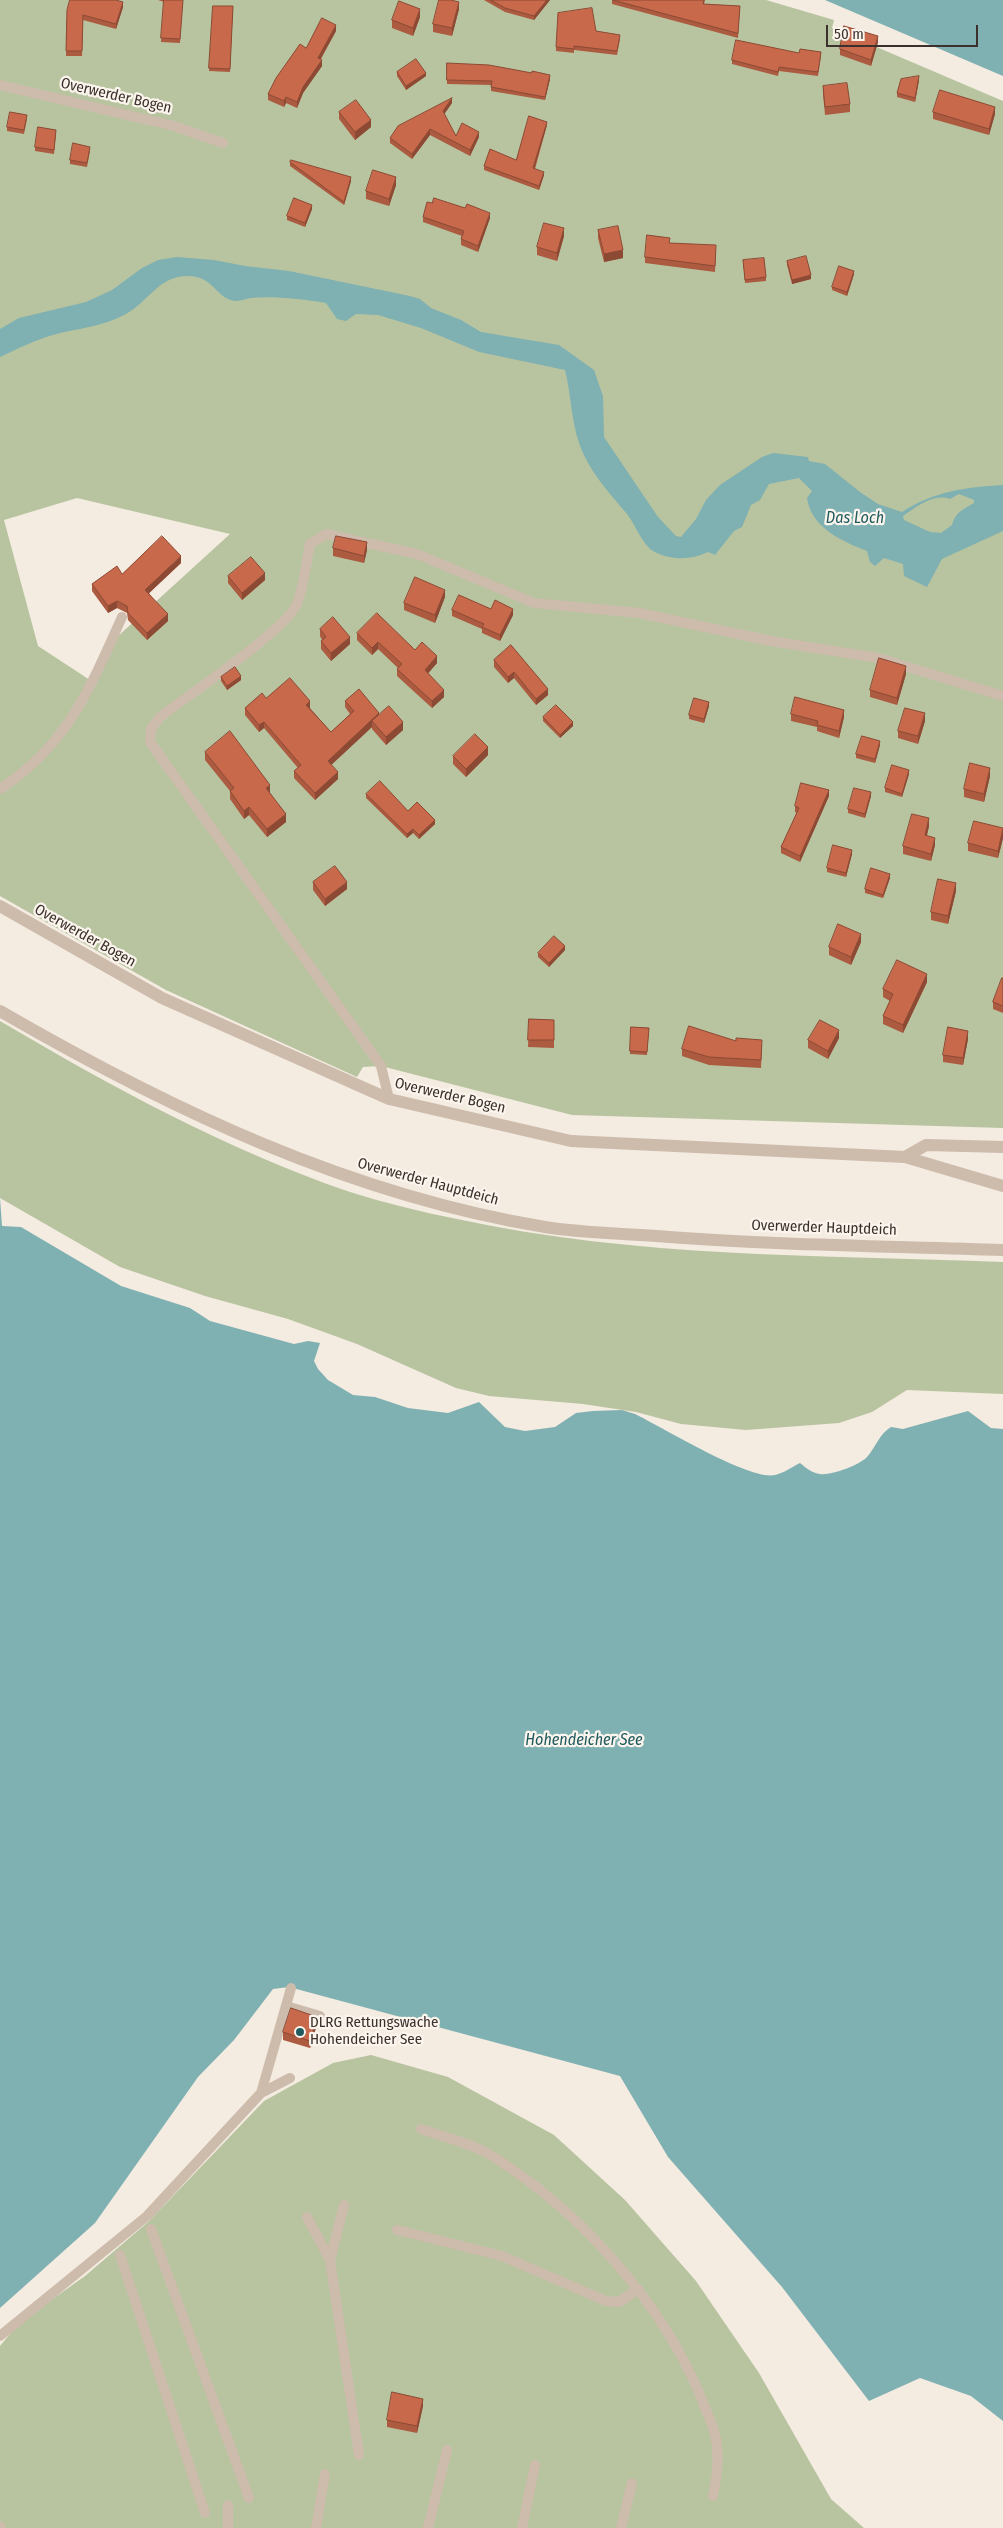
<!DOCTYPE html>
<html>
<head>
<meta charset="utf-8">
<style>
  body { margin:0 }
  #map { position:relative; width:1003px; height:2528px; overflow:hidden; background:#f4ebe1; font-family:"Fira Sans Condensed",sans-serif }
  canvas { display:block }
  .scale { position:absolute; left:826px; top:25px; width:152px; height:22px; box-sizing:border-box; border:2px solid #3b302b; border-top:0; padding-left:6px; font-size:15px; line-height:18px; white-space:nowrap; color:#3b302b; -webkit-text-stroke:4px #fbf5ee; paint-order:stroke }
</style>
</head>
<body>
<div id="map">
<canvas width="1003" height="2528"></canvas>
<div class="scale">50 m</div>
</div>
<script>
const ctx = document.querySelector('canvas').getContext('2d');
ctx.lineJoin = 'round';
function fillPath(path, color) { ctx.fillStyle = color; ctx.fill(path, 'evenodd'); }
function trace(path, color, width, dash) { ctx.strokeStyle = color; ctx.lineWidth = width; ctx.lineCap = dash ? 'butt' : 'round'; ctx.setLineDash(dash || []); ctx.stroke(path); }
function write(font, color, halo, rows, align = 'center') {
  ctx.font = font + ' "Fira Sans Condensed",sans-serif'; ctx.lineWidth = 4.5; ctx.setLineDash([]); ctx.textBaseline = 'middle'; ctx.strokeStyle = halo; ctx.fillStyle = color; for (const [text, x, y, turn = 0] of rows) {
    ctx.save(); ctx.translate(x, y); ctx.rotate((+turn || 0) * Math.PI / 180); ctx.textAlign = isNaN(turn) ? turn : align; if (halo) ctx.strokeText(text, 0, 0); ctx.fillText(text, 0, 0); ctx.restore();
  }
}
fillPath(new Path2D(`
  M0,0h766l68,20 -2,8 171,73v1027l-431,-13 -191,-49 -18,1 -6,10 -191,-87 -166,-94zM77,498l153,36 -113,103 -21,47 -58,-38 -34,-126z
  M0,1021c112,66 227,129 350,171 35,11 72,20 107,27 179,39 364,36 546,43v132l-96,-4 -35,22 -33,11 -93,7 -65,-6 -45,-12 -53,-8 -94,-8 -33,-8 -99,-44 -69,-25 -83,-23 -85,-29 -120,-69z
  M371,2055l77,22 106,58 71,65 71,81 63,92 72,126 33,29h-864v-182l19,-23 66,-47 63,-54 116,-121 69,-38z`), '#b8c4a0');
fillPath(new Path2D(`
  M825,0h178v76z
  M177,257l37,3 31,6 44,5 121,25 10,3 11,9 30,12 20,12 78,13 35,25 9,26 1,41 54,80 18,19 5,1 15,-18 10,-19 14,-15 42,-28 11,-4 35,4 1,4 16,3 35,28 18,12 24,8c30,-20 64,-25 101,-27v46l-61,28 -15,28 -23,-11 -1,-12 -19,-6 -9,8 -5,-4 -3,-11c-26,-10 -56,-24 -60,-53l5,-7 -13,-13 -30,6 -9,16 -9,5 -9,22 -8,4 -19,24 -7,-3c-17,8 -37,9 -55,-1 -11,-7 -18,-27 -26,-37 -15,-18 -33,-37 -43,-59 -13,-27 -12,-57 -19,-85l-86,-18 -58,-24 -43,-13 -22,-1 -10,7 -9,-2 -11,-16c-24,-4 -52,-7 -76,-5 -5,1 -10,3 -15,3 -20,-3 -21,-26 -49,-25 -28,1 -38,26 -60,38 -23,13 -48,14 -73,21 -18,5 -36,14 -53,22v-28l19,-11 67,-16 26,-12 30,-22 16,-8zM959,494l15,6v3c-11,6 -19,10 -22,22l-11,8 -11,-1 -26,-12 -1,-4c13,-9 31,-23 47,-17z
  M0,1198l2,28 19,1 100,59 69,22 20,13 84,23 14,-3 12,2 -6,18 4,8 10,11 25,15 22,2 33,11 40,5 31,-11 26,25 20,4 30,-4 21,-14 17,-2 29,-1 13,4c27,13 115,67 140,61 9,-2 17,-8 25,-12 6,5 12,10 20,11 10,2 40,-9 47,-17 9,-10 12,-23 24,-30l12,2 65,-18 23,17 12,1v992l-32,-25 -51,-18 -51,23 -87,-114 -114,-130 -48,-81 -331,-89 -16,2 -39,51 -36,37 -103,146 -95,85z`), '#7fb0b2');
trace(new Path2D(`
  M0,85l174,41 49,17
  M0,789c68,-44 90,-101 122,-172
  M389,1099l-8,-33 -231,-324 1,-13 9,-12c26,-20 127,-88 137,-113 7,-18 9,-41 13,-60l16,-10 91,20 117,49 105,10 132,28 107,17 125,38
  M286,2006l34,10
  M261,2093l29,-15
  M421,2129c22,8 50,14 71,27 88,55 171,147 210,244 4,11 11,24 13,35 5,20 2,42 -2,61
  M344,2205l-14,55 29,195
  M307,2217l23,43
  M151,2229l98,269
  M397,2230l105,26 104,45 13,1 19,-13
  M120,2255l85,258
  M0,2336l147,-120 114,-123 30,-105
  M0,2526l1,2
  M228,2528v-23
  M316,2528l9,-54
  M428,2528l19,-78
  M522,2528l13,-63
  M621,2528l11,-45`), '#cdbbac', 10);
trace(new Path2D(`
  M0,906l162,92 227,101 182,42 334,16 98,29
  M905,1157l21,-12 77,2`), '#cdbbac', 12);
trace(new Path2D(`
  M0,1011c171,99 350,184 545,216 36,6 74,6 111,9 115,9 231,10 347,14`), '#cdbbac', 12);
fillPath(new Path2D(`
  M158,0h25l-3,43 -19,-1 3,-40z
  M484,0h66l-16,20 -29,-8z
  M612,0h93l-1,4 36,2 -2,32 -126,-34z
  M213,6h20l-3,66 -21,-1z
  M123,7l-7,22 -33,-9 -1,36h-16l1,-46z
  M459,9l-7,27 -19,-4v-8z
  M420,17l-7,19 -21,-8v-8z
  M336,31l-15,28 1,7 -19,27 -6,15 -11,-5 -2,4 -16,-7v-6l38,-46z
  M596,31l24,8 -3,16 -43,-5v3l-18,-2v-4z
  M878,42l-7,24 -31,-11v-6z
  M799,53l22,3 -3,20 -39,-5 -1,5 -46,-12v-4z
  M447,63l103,16 -5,21 -54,-9v-6l-44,-1z
  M397,72l29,4 -20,14 -9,-14z
  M919,80l-4,22 -18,-5v-4z
  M823,86l27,18v8l-25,3 -2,-21z
  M452,103l-8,11 12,22 23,1 -9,19 -40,-21 -18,24 -22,-16v-5z
  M339,112l32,15 -16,13 -16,-21z
  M933,112l62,2 -6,21 -56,-16z
  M27,119l-3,15 -17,-3v-4z
  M547,125l-12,44 9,6 -5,15 -55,-20v-4l32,-6z
  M56,133l-2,21 -19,-3v-4z
  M90,151l-3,16 -17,-3v-4z
  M290,162l61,19 -7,24 -54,-39z
  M396,185l-7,21 -23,-7v-8z
  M312,209l-7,18 -18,-7v-4z
  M423,217l67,1 -12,34 -17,-7v-6l1,-3 -39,-14z
  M598,230l25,28 -19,4 -6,-24z
  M564,236l-7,25 -20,-6v-8z
  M670,243l46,8 -1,21 -70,-9v-6z
  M743,260l23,17v4l-21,2z
  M787,261l24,18 -19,5 -5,-19z
  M854,274l-7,22 -15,-6v-3z
  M333,548l34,2 -3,13 -31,-7z
  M181,563l-32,30 19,28 -21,19 -19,-20 -1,-7 -10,-5 -9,5 -16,-22v-7l30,-10z
  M228,576l37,4 -23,20 -14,-17z
  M445,597l-10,26 -31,-13v-7z
  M491,609l22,6 -13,26 -18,-8v-4l-30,-13v-6z
  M320,629l30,15 -19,17 -10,-12v-8l1,-1 -2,-4z
  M357,633l58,17 22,13 -9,10 16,24 -12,11 -35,-32v-7l1,-1 -20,-19 -6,6 -15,-15z
  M511,645l37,50 -12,10 -22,-27 -6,5 -14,-16v-7z
  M906,674l-9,31 -27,-8v-7z
  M221,677l20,3 -14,10 -6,-9z
  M266,698l44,10 21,24 19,-18 -5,-7v-6l34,14 24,15 -17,15 -14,-16v-2l-41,38 7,14 -23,21 -21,-22v-7l4,-3 -34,-40 -5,4 -14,-17v-7z
  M709,706l-5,17 -15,-4v-4z
  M791,714l53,3 -5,21 -22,-7v-4l-26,-6z
  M543,717l30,9 -13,12 -17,-17z
  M925,721l-7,23 -20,-6v-7z
  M880,745l-5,18 -19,-5v-4z
  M205,752l65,40v1l16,29 -19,15 -18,-22 -5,4 -14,-20v-8l-25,-31z
  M488,755l-22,22 -13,-13v-8z
  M909,774l-7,23 -17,-5v-4z
  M990,776l-6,26 -20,-5v-8z
  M366,794l42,17 27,13 -16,15 -6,-6 -6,5 -41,-40z
  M829,796l-29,66 -19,-9v-6l16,-34 -2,-1v-6z
  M871,796l-6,22 -17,-5v-4z
  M929,826l-2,9 8,10 -4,16 -28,-7v-8z
  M1003,828v10l-5,20 -30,-7v-8z
  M852,854l-6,23 -19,-5v-4z
  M890,878l-7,20 -18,-5v-4z
  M313,882l34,7 -22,17 -12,-16z
  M956,891l-8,33 -17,-4v-8z
  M861,942l-10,23 -22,-10v-8z
  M565,950l-16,17 -11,-10v-4z
  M1003,978v35l-10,-4v-7z
  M927,982l-24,51 -20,-9v-8l7,-15 -7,-4v-8z
  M529,1019l25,1v28l-26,-1z
  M631,1027l18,1 -2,27 -17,-1z
  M839,1038l-11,21 -20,-11v-8z
  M968,1039l-5,26 -20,-3v-7z
  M736,1041l26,6 -1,21 -52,-3 -27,-9v-7z
  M317,2024l-7,24 -27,-8v-8z
  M423,2406l-6,27 -30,-6v-7z`), '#ac5a40');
fillPath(new Path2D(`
  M547,0h3l-16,20v-4z
  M123,2v5l-7,22v-5z
  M459,2v7l-7,27v-8z
  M420,9v8l-7,19v-8z
  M336,25v6l-18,32v-5z
  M878,36v6l-7,24v-6z
  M322,60v6l-19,27 -6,15v-6l6,-15z
  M426,73v3l-20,14v-4z
  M550,75v4l-5,21v-3z
  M919,76v4l-4,22v-4z
  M286,97v6l-2,4v-6z
  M452,98v5l-9,13v-5z
  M995,107v7l-6,21v-6z
  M371,120v7l-16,13v-8z
  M547,122v3l-14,47v-4z
  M430,129v6l-18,24v-5z
  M479,132v5l-9,19v-6z
  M544,172v3l-5,15v-4z
  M351,177v4l-7,24v-3z
  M396,177v8l-7,21v-7z
  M312,205v4l-7,18v-4z
  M490,213v5l-12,34v-6z
  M564,228v8l-7,25v-8z
  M623,250v8l-19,4v-8z
  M854,271v3l-7,22v-4z
  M811,275v4l-19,5v-4z
  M367,542v8l-3,13v-7z
  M181,556v7l-36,34v-7z
  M265,573v7l-23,20v-7z
  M445,590v7l-10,26v-8z
  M117,601v7l-9,5v-7z
  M513,609v6l-13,26v-6z
  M168,614v7l-21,19v-7z
  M350,637v7l-19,17v-8z
  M378,642v7l-6,6v-7z
  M437,656v7l-12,14v-7z
  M906,666v8l-9,31v-7z
  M514,672v6l-6,5v-6z
  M241,676v4l-14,10v-4z
  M548,689v6l-12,10v-6z
  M444,690v7l-12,11v-7z
  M310,701v7l-4,3v-6z
  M709,702v4l-5,17v-4z
  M844,710v7l-5,21v-7z
  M379,713v7l-7,1v6l-44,41v-7z
  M925,713v8l-7,23v-8z
  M264,722v6l-5,4v-7z
  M403,722v8l-17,15v-8z
  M573,722v4l-13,12v-3z
  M880,741v4l-5,18v-4z
  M488,747v8l-22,22v-8z
  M990,768v8l-6,26v-8z
  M909,770v4l-7,23v-3z
  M338,772v7l-23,21v-7z
  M270,785v7l-4,4v-8z
  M829,790v6l-29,66v-6z
  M871,792v4l-6,22v-4z
  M249,807v8l-5,4v-8z
  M286,814v8l-19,15v-8z
  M929,818v8l-4,17v-8z
  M435,820v4l-16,15v-4z
  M413,829v4l-6,5v-4z
  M1003,830v8l-5,20v-7z
  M935,838v7l-4,16v-7z
  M852,850v4l-6,23v-4z
  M890,874v4l-7,20v-3z
  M347,882v7l-22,17v-7z
  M956,883v8l-8,33v-8z
  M861,934v8l-10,23v-8z
  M565,946v4l-16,17v-4z
  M927,974v8l-24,51v-8z
  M839,1030v8l-11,21v-8z
  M968,1031v8l-5,26v-7z
  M317,2017v7l-7,24v-7z
  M423,2399v7l-6,27v-7z`), '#8c4a34');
const building = new Path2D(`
  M70,0h46l7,2 -7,22 -33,-9 -1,36h-16l1,-41z
  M164,0h19l-3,39 -19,-1z
  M439,0h12l8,2 -7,26 -19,-4z
  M491,0h56l-13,16 -29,-8z
  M613,0h91l-1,4 37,2 -2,27z
  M399,1l21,8 -7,19 -21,-8z
  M213,6h20l-3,63 -21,-1z
  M592,8l4,23 24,4 -3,16 -43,-5v3l-18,-2 2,-34z
  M322,18l14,7 -18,33 4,2 -19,27 -6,15 -11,-5 -2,4 -16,-7 8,-16 24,-34 6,4z
  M844,26l34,10 -7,24 -31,-11z
  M736,40l63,13 1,-4 21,3 -3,20 -39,-5 -1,5 -46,-12z
  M416,59l10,14 -20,13 -9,-14z
  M447,63l42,2 43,8v-2l18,4 -5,22 -54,-10 1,-6 -45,-1z
  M919,76l-4,22 -18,-5 4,-14z
  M847,83l3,21 -25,3 -2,-21z
  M940,90l55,17 -6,22 -56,-17z
  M452,98l-9,13 13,25 6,-13 17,9 -9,18 -40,-21 -18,25 -22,-16 8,-12z
  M356,100l15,20 -16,12 -16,-20z
  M10,112l17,3 -3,15 -17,-3z
  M529,116l18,6 -14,46 11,4 -5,14 -55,-20 6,-17 26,11z
  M38,127l18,3 -2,20 -19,-3z
  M73,143l17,4 -3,16 -17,-3z
  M291,160l60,17 -7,25 -54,-40z
  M373,170l23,7 -7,22 -23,-8z
  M294,198l18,7 -7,18 -18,-7z
  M434,198l31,10 2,-4 23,9 -12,33 -17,-7 3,-8 -41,-14 4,-15 5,1z
  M544,223l20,5 -7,25 -20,-6z
  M618,226l5,24 -19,4 -6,-24z
  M647,235l23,3 -1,5 47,2 -1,21 -70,-9z
  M806,256l5,19 -19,5 -5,-19z
  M764,258l2,19 -21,3 -2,-20z
  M839,266l15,5 -7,21 -15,-5z
  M162,536l19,20 -36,34 23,24 -21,19 -19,-20 -1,-7 -10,-5 -9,5 -16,-22 25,-18 5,8z
  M336,536l31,6 -3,14 -31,-8z
  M251,557l14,16 -23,20 -14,-17z
  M415,577l30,13 -10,25 -31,-12z
  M459,595l32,14 4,-9 18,9 -13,26 -18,-8 2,-3 -32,-14z
  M377,613l38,37 7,-8 15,14 -12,14 19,20 -12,11 -35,-32 5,-5 -24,-22 -6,6 -15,-15z
  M333,617l17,20 -19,16 -10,-12 5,-4 -6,-8z
  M511,645l37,44 -12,10 -22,-27 -6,5 -14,-17z
  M879,658l27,8 -9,32 -27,-8z
  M235,667l6,9 -14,10 -6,-9z
  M290,678l20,23 -4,4 25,27 23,-21 -9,-10 14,-12 20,24 -51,48 10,11 -23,21 -21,-22 7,-6 -37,-43 -5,3 -14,-17 17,-15 4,5z
  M795,697l49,13 -5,21 -22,-6 1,-4 -27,-7z
  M694,698l15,4 -5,17 -15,-4z
  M556,705l17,17 -13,13 -17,-18z
  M389,706l14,16 -17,15 -14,-16z
  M905,708l20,5 -7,23 -20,-5z
  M230,731l40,54 -4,3 20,26 -19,15 -18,-22 -5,4 -14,-20 4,-3 -29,-36z
  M475,734l13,13 -22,22 -13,-13z
  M862,736l18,5 -5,18 -19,-5z
  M970,763l20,5 -6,26 -20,-5z
  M892,765l17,5 -7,24 -17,-6z
  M380,781l28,30 9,-9 18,18 -16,15 -6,-6 -6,5 -41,-40z
  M801,783l28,7 -29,66 -19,-9 18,-39 -4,-2z
  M854,788l17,4 -6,22 -17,-5z
  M912,814l17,4 -4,17 10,3 -4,16 -28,-8z
  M974,821l29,7 -5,23 -30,-8z
  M833,845l19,5 -6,23 -19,-5z
  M335,866l12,16 -22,17 -12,-17z
  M871,868l19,6 -7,21 -18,-6z
  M938,879l18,4 -8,33 -17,-4z
  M838,924l23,10 -10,23 -22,-10z
  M554,936l11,10 -16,17 -11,-10z
  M897,960l30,14 -24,51 -20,-9 10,-22 -10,-5z
  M1002,978h1v28l-10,-4z
  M529,1019l25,1v20h-26z
  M820,1020l19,10 -11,21 -20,-11z
  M689,1026l47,15v-3l26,2 -1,20 -52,-3 -27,-8z
  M631,1027l18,1 -2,24 -17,-1z
  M948,1027l20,4 -5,27 -20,-3z
  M291,2008l26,9 -7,24 -27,-9z
  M392,2392l31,7 -6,27 -30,-6z`);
fillPath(building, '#c8694b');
trace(building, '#8c4a34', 1);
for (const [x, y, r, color] of [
  [300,2032,5,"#1f5a5e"]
]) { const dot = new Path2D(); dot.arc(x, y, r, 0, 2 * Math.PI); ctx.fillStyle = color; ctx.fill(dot); trace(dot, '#fbf5ee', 2); }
write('15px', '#3b302b', '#fbf5ee', [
  ["Overwerder Bogen",116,96,13],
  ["Overwerder Bogen",85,936,29],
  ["Overwerder Bogen",450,1096,13],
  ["Overwerder Hauptdeich",428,1182,15],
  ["Overwerder Hauptdeich",824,1228,2]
]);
write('15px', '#3b302b', '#fbf5ee', [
  ["DLRG Rettungswache",310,2023],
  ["Hohendeicher See",310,2040]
], 'left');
write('italic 16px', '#1f5a5e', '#fbf5ee', [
  ["Das Loch",855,519],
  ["Hohendeicher See",584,1741]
]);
</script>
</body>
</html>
